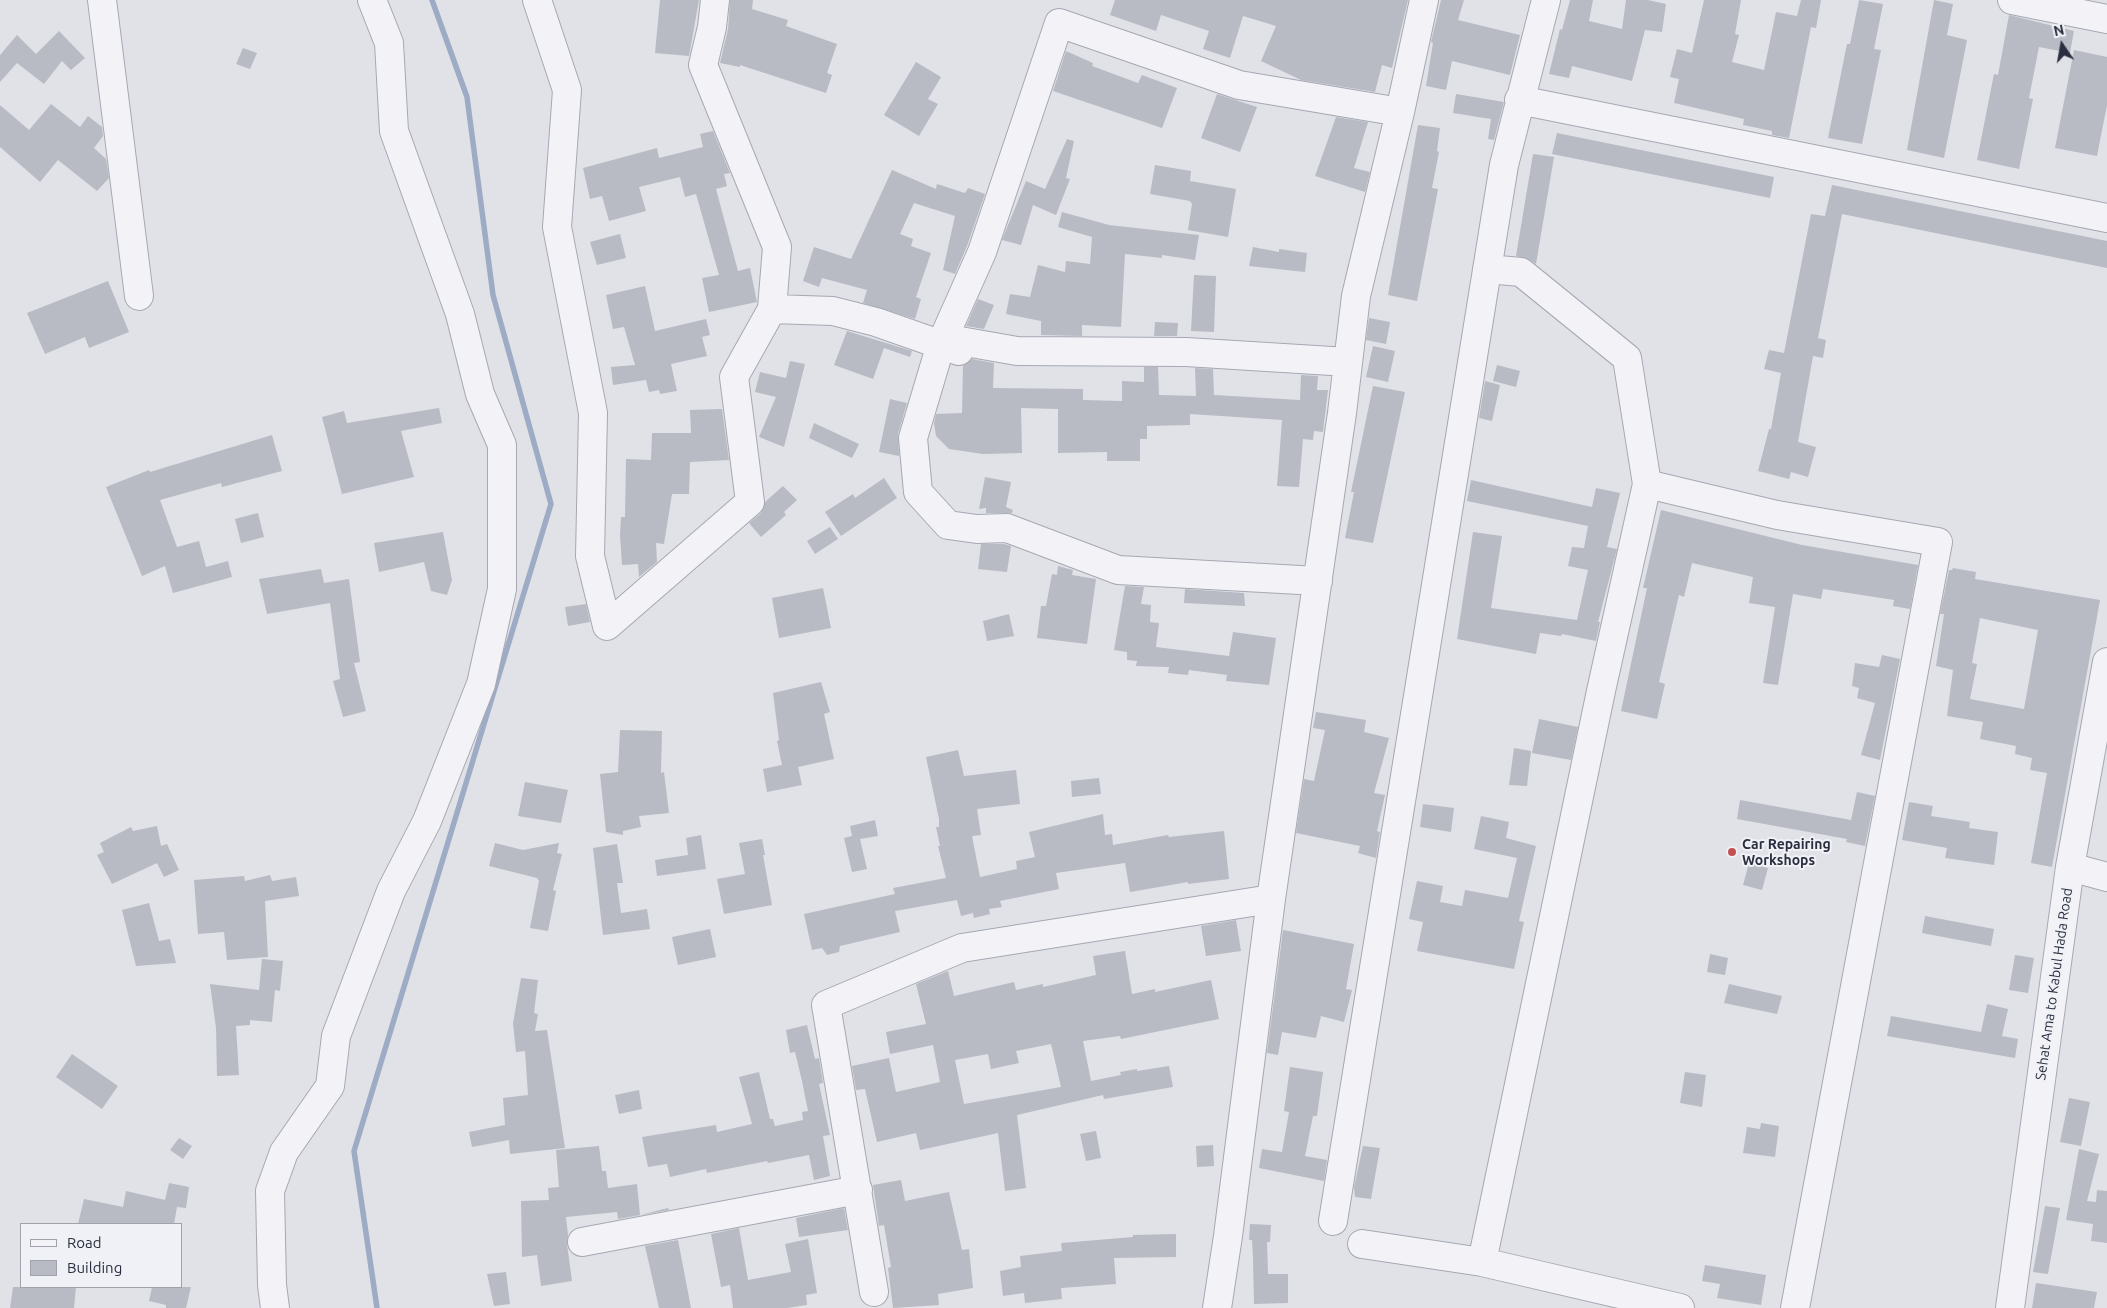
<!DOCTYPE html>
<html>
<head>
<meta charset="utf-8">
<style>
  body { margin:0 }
  #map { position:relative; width:2107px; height:1308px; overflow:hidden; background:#e0e2e8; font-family:Ubuntu,sans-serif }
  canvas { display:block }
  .legend { position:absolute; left:20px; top:1223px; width:162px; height:65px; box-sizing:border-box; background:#f0f1f6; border:1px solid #a1a3ac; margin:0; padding:6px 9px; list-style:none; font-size:15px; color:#2a2e3e }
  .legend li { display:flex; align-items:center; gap:10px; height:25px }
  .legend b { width:25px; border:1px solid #a1a3ac }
  .north { position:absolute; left:2037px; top:20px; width:50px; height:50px; -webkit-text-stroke:4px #f0f1f6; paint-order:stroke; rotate:348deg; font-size:14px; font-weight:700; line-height:20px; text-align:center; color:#2a2e3e }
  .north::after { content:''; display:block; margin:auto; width:18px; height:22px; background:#2a2e3e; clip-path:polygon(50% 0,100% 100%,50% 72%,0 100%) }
</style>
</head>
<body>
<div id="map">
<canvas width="2107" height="1308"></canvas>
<ul class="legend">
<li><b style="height:6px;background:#f3f3f7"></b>Road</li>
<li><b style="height:14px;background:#b8bbc4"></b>Building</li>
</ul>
<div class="north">N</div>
</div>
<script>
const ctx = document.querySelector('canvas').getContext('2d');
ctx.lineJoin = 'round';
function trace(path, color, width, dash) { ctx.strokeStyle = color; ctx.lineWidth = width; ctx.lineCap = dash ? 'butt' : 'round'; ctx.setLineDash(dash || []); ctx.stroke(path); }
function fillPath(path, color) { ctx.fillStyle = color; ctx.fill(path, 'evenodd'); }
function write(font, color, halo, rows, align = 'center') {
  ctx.font = font + ' Ubuntu,sans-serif'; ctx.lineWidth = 4; ctx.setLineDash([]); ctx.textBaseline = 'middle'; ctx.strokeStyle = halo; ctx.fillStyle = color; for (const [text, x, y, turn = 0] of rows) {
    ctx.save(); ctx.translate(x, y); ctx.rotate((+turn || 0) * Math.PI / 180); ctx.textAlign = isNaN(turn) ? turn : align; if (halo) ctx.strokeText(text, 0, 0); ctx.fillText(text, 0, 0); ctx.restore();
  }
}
trace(new Path2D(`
  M377,1308l-23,-157 197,-647 -58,-209 -26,-198 -35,-97`), '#9eabc5', 5.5);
fillPath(new Path2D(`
  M660,0h39l-10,56 -34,-3z
  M730,0h23l-1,9 36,11 -2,6 51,18 -10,29 5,2 -6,18 -86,-28v2l-20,-4 8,-34z
  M1115,0h293l-16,68 -10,-3 -7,27 -74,-12 -40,-19 15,-35 -33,-10 -13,42 -27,-9 6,-18 -48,-16 -5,16 -46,-16z
  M1441,0h23l-6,20 62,15 -10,40 -58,-14 -6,29 -20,-4 7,-43 -2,-1z
  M1570,0h23l-4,21 33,8 4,-29h22l18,4 -4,28 -17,-2 -13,51 -60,-15 -3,12 -20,-4 11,-45 2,1z
  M1704,0h37l-6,34 4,1 -7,27 32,8 12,-58 21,4 4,-16h20l-5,28 -5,-1 -22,111 -17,-3v-4l-29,-6 1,-6 -70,-16 5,-24 -9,-2 7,-28 15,4z
  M1859,0l24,4 -9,45 7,1 -19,94 -34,-6 19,-94h3z
  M1934,0l19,4 -6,31 20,5 -23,118 -37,-8z
  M2009,15l65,16 -4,22 -31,-6 -10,51 4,1 -14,70 -42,-9 17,-86 4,1z
  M59,31l26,27 -14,12 -9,-9 -18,23 -27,-21 -17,19v-27l17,-20 19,19z
  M243,48l14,5 -7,16 -14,-5z
  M2074,50l33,7v48l-10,51 -42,-8z
  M1066,51l27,12 -1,3 46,17 4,-8 35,13 -15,40 -109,-37z
  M916,62l25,15 -13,22 10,5 -19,32 -35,-21z
  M1217,94l40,13 -17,45 -39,-14z
  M1456,94l48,8 -10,38 -6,-1 3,-20 -38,-6z
  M51,104l29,23 8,-11 14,11 1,9 -9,12 12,11 3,19 -12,13 -39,-31 -18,22 -40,-35v-42l29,25z
  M1336,117l32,5 -14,46 16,4 -5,20 -50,-16z
  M1418,125l22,3 -3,23 2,1 -7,36 6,1 -21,112 -29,-6z
  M713,131l17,42 -6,1 3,12 -11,3 22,82 12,-3 7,34 -48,10 -7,-34 17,-3 -23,-81 -11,3 -5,-20 -41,10 7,24 -37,10 -7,-25 -12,3 -7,-31 74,-20 2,10 44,-11 -3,-13z
  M1557,133l217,44 -4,21 -218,-44z
  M1067,139l7,2 -8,37 4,1 -14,36 -23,-10 -12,40 -19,-5 24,-59 19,8z
  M1533,154l21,3 -18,107 -6,-4 -14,-4z
  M1155,165l36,6 -1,10 46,8 -8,48 -40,-7 4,-26 -2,-3 -40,-7z
  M892,170l44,19 1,-5 28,9 3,-5 17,6 -18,52 -12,28 -12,-4 12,-54 -41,-13 -14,31 13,5 -2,7 20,7 -15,44 5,2 -6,20 -52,-16 4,-13 -45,-12 -3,9 -16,-6 11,-34 37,12z
  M1832,185l275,56v27l-265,-54 -24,124 8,2 -3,18 -10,-2 -14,80 -1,6 18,5 -8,30 -17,-5 -2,7 -31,-8 11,-42h2l10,-56 -17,-4 5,-19 15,3 27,-139 14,2z
  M1062,212l47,13 90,10 -4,25 -33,-5v3l-37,-4 -4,73 -39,-2v11l-41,-1v-14l-35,-7 4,-20 20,3 8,-32 27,7 1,-11 24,3 2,-27 -34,-10z
  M620,234l6,24 -29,7 -7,-23z
  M1253,247l26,5v-3l28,4 -2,19 -56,-6z
  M1194,275l22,1 -2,56 -23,-1z
  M108,281l21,51 -40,16 -4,-11 -40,17 -18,-41z
  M645,286l10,45 51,-12 4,16 -8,2 5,19 -36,8 6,27 -17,3 -1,-4 -10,2 -3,-12 -33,5 -2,-18 24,-2 -11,-38 -11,2 -7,-34z
  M978,299l16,6 -10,24 -18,-3z
  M1369,318l21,4 -4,22 -20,-4z
  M1155,322l23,1 -1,13h-23z
  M847,331l65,20 -2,6 -26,-9 -11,31 -39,-14z
  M1373,346l22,5 -7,31 -22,-5z
  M972,359l22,4 -1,25 90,1v11l39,1v-20l22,1v-15h14l1,28 37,1 -1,-28 18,1 1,26 86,5 1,-25 17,1 -1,14h11l-5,42 -9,-1 -1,9 -10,-1 -4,48 -22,-1 5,-66 -92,-6v11l-43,1v13h-7v22h-33v-9l-49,1v-44l-37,-1 1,45 -39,1 -34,-5 -13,-13 -2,-13 2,-9 26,-1 1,-47z
  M790,361l15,3 -21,83 -25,-10 17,-40 -21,-5 5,-20 26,6z
  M1497,365l23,6 -4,16 -23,-6z
  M1485,381l15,4 -8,36 -13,-3z
  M1373,386l32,6 -32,151 -28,-5 9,-46h-3z
  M890,399l17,4 -9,31 1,22 -20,-4z
  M439,408l3,15 -41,8 13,46 -72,17 -20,-77 22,-6 3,12z
  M722,409l7,51 -39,2 -1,32h-17l-8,50 -8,-1 1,19 -18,15 -1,-13 -16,1 -2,-30 1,-18h4l1,-58 25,1 1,-27h39l-1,-23z
  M814,423l45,21 -7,14 -43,-20z
  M272,435l10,36 -60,16 -1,-4 -61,17 17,47 22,-6 7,26 22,-6 4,16 -59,16 -8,-27 -23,10 -36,-89 43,-17 1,2z
  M985,477l26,5 -5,25 7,3 -1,3h-26v-5l-7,1z
  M884,478l13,20 -56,38 -16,-24 28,-18 2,4z
  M1471,480l121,27 4,-19 24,5 -13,54 10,2 -19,73h2l-4,19 -34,-7 -1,2 -21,-3 -4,21 -79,-15 16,-107 29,4 -11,72 86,12 11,-50 -20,-4 4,-19 12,1 4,-22 -121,-25z
  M783,486l14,14 -13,12 2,3 -25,22 -12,-14 12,-10 4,-11z
  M1661,510l141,35 116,20 -8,44 -17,-3 1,-6 -71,-11 -2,10 -28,-5 -15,91 -15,-2 12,-76 -26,-4 4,-26 -61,-14 -8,34 -5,-2 -20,87 6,2 -8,35 -36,-8 26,-123h-4z
  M258,513l6,24 -23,6 -6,-24z
  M830,527l8,12 -23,15 -8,-13z
  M443,532l9,48 -5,15 -16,-4 -7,-29 -45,10 -5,-29z
  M981,544h23l7,2 -4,26 -29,-3z
  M1058,566l15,4 -1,5 24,4 -9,65 -50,-6 4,-32h5l6,-32 5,1z
  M1953,568l23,4 -1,7 125,21 -48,267 -21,-4 16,-90 -17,-3 2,-12 -17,-4 1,-8 -36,-7 3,-17 -36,-6 6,-46 -17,-4 8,-52h-4l9,-44h3zM1980,618l58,12 -14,79 -54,-10 7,-35 -5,-1z
  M321,569l3,14 25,-4 11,83 -6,1 12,48 -23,6 -10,-36 7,-2 -10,-76 -63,11 -8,-35z
  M1125,586l19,1 -3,17 10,1 -1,17 9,1 -3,24 73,9 4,-24 43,6 -7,47 -43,-4 1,-6 -38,-5 -1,5 -20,-2 1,-6 -33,-1 1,-5 -10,-1v-8l-13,-2z
  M823,588l8,40 -52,10 -7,-40z
  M1185,589l59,4 1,13 -61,-3z
  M586,604l4,18 -22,4 -3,-19z
  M1009,614l5,22 -27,5 -4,-20z
  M1882,655l18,4 -20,101 -19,-5 14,-52 -18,-5 2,-10 -7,-2 3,-23 24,4z
  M821,682l9,30 -6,2 10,45 -36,8 4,18 -35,7 -4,-23 19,-4 -5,-24 2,-1 -6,-47z
  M1316,712l50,8 -2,12 25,6 -15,55 11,2 -8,36 3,1 -4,26 -18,-5 2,-7 -64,-13 8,-54 10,2 11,-51 -12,-2z
  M1539,719l39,8 -7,33 -39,-7z
  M620,730l42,1 -1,42 3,-1 5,41 -30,3 2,11 -18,4v4l-17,-3 -6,-58 18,-2z
  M1514,748l17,3 -4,35 -18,-1z
  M958,750l6,26 52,-6 4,34 -43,5 4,26 -9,1 8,41 37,-8 -1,-8 19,-4 -6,-25 74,-18 2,21 7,-1 1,11 55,-10 1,2 55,-6 5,48 -41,5v-2l-58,10 -5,-29 -69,10 3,16 -59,12 2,6 -13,2 1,5 -16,4 -1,-5 -12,3 -4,-16 -62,11 5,21 -60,14 -1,6 -12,3 -5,-7 -10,2 -8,-36 91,-20 -2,-6 53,-10 -8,-32h2l-4,-19h3v-8l-13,-62z
  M1099,778l2,16 -29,3 -1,-16z
  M525,782l43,8 -7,33 -43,-7z
  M1857,792l18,4 -10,50 -19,-4 1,-3 -110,-20 3,-19 111,20z
  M1909,802l24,4 -2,10 39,6 -1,6 29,4 -4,33 -49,-7 2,-10 -45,-8z
  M1423,804l31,4 -3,24 -31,-5z
  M1481,816l28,6 -3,16 30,8 -17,75 5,1 -10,47 -97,-18 6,-29 -14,-3 8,-38 26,5 -3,16 22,4 3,-16 43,8 9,-40 -43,-9z
  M875,820l3,16 -18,3 7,30 -15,3 -8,-34 8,-2 -2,-10z
  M157,826l4,20 6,-2 12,26 -15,7 -7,-14 -45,21 -15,-29 7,-3 -4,-9 31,-16 2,4z
  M701,835l5,34 -49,7 -2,-16 33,-5 -2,-17z
  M762,839l3,16h-2l9,50 -48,9 -7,-35 28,-5 -6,-31z
  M495,843l28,7 36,-7 -2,10 5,1 -9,36 3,1 -8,40 -18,-3 9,-47 -2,-3 -48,-12z
  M617,844l6,39h-6l4,30 26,-4 3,20 -47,6 -10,-87z
  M1749,863l19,5 -6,22 -19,-5z
  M270,875l2,6 24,-4 3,19 -34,5 3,56 -41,3 -3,-28 -26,2 -4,-54 50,-4 1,5z
  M149,903l10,38 11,-2 6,24 -40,3 -14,-56z
  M1925,916l69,13 -3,17 -69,-13z
  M1236,920l5,31 -35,5 -5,-30z
  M710,929l6,28 -38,8 -6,-28z
  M1283,930l71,14 -8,45 6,1 -8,32 -23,-6 -5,22 -34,-6 -4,23 -11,-2z
  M1125,951l7,43 23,-5v3l56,-12 8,39 -98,20 -1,-3 -37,5 8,40 30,-6 -1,-3 17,-3v2l32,-5 4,21 -69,12 -1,-4 -86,20 9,73 -21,3 -7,-58 -78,17 -4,-17 -39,9 -12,-53 -9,1 -4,-24 37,-8 7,34 44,-10 -7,-37 -43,9 -4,-22 40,-8 -10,-40 32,-13 6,25 60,-14 2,8 27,-6v3l53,-12 -3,-19zM1051,1044l10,43 -97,17 -9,-44 33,-6 3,15 28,-6 -3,-12z
  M1710,954l18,4 -3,17 -18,-3z
  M2015,955l19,3 -6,35 -19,-3z
  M262,959l21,2 -3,30 -5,-1 -3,32 -22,-2v5l-14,1 3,49 -22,1 -1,-48 -6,-44 49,6z
  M521,978l17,2 -4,33 4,1 -3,17 12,-1 18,118 -55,6 -1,-14 -37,7 -3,-15 36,-7 -2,-27 25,-3 -3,-44 -9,1 -3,-29z
  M1729,984l53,12 -5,18 -53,-11z
  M1987,1004l21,5 -6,27 16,3 -3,19 -128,-22 4,-20 90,16z
  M807,1025l8,34 4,-1 4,25 -4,1 11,51 -7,1 7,40 -16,4 -5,-25 -41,8 -1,-2 -60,12 -1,-4 -36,8 -3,-13 -19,3 -6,-30 74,-12 1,7 35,-8 -13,-47 20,-5 11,47h3l2,7 28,-6 -1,-8 6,-1 -6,-30 -7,-29 -5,1 -4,-23z
  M72,1054l46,32 -16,23 -46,-32z
  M1290,1067l33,5 -6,44h-4l-8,40 22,4 -3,21 -65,-13 3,-19 20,3 7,-40 -5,-1z
  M1685,1072l21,3 -4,32 -22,-4z
  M639,1090l3,19 -23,5 -4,-19z
  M2069,1098l21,4 -9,44 -21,-4z
  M1761,1123l18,3 -4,31 -32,-4 4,-26 13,2z
  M1096,1131l5,27 -15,3 -6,-27z
  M179,1138l13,8 -9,13 -13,-9z
  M1213,1145l1,21 -17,1 -1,-21z
  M599,1146l3,25h4l2,17 29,-4 3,31 28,-7 1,2 -51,9 -1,-7 -51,5 2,18 -1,9 5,37 -31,5 -4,-31 -15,2 -1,-56 28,-1 -1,-12 11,-1 -3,-37z
  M1363,1146l17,2 -9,51 -16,-2 -1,-10z
  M2079,1149l20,5 -12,47 9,1 1,-12 10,1v52l-16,-2 2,-17 -27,-4z
  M901,1180l4,21 44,-9 13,58 7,-1 4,39 -35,6 1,11 -46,3 -5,-40 3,-1 -7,-42 -5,1 -6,-41z
  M169,1183l20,4 -3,21 -9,-1 -3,17h-96l6,-25 39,8 3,-16 39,9z
  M2045,1206l15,2 -12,66 -15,-2z
  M844,1208l4,22 -49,7 -3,-19z
  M1250,1224l21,1 -1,17h-3l1,32h20v29l-34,1 -1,-46 -1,-18h-3z
  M739,1228l9,52 43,-8 -6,-28 23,-5 9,54 -11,2 1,10 -20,3h-54l-3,-23 -9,2 -10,-53z
  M1176,1234v23l-62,1 2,26 -55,4 1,11 -37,4 -1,-10 -21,3 -3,-25 21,-4 -1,-11 42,-5 -1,-8 72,-6v-2z
  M678,1240l13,68h-32l-14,-62z
  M1705,1265l61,10 -5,30 -44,-7 3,-14 -18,-3z
  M506,1272l4,32 -16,2 -7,-32z
  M2036,1283l61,9 -3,16h-62z
  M13,1287h63l-2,21h-64z
  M152,1287h39l-5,21h-20v-3l-17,-4z`), '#b8bbc4');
const minor = new Path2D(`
  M102,0l37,296
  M537,0l30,90 -10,137 36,186 -3,143 17,70 143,-124 -16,-125 38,-68 5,-62 -74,-182 9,-38 3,-27
  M2012,0l95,19
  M1519,100l588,118
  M772,309l61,2 43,11 83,29 1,-10 57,10 169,1 162,10
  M1647,484l130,31 161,27 -143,766
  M1318,581l-200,-11 -111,-42 -30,1 -29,-4 -30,-33 -5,-54 28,-94 41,-92 77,-229 180,62 161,27
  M2070,867l37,10
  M1333,1221l171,-1056 42,-165
  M582,1242l276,-52
  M1362,1244l120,18 198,46
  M1482,1262l119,-571 46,-207 -20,-126 -106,-86 -34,-3
  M874,1292l-48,-287 136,-57 309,-49
  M275,1308l-3,-23 -2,-94 14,-39 46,-66 6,-50 55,-145 36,-70 54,-137 21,-95v-144l-22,-51 -20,-80 -66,-183 -5,-88 -17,-43
  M1217,1308l11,-72 43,-337 71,-486 14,-117 44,-184 24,-112
  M2010,1308l60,-441 37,-205`);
trace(minor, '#a6a8b2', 30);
trace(minor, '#f3f3f7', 28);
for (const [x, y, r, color] of [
  [1732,852,5,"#c3514f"]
]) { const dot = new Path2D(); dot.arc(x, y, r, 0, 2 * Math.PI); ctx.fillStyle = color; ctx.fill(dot); trace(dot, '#f0f1f6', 2); }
write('bold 14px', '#2a2e3e', '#f0f1f6', [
  ["Car Repairing",1742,844],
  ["Workshops",1742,860]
], 'left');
write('14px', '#2a2e3e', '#f0f1f6', [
  ["Sehat Ama to Kabul Hada Road",2054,984,-82]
]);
</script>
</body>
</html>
